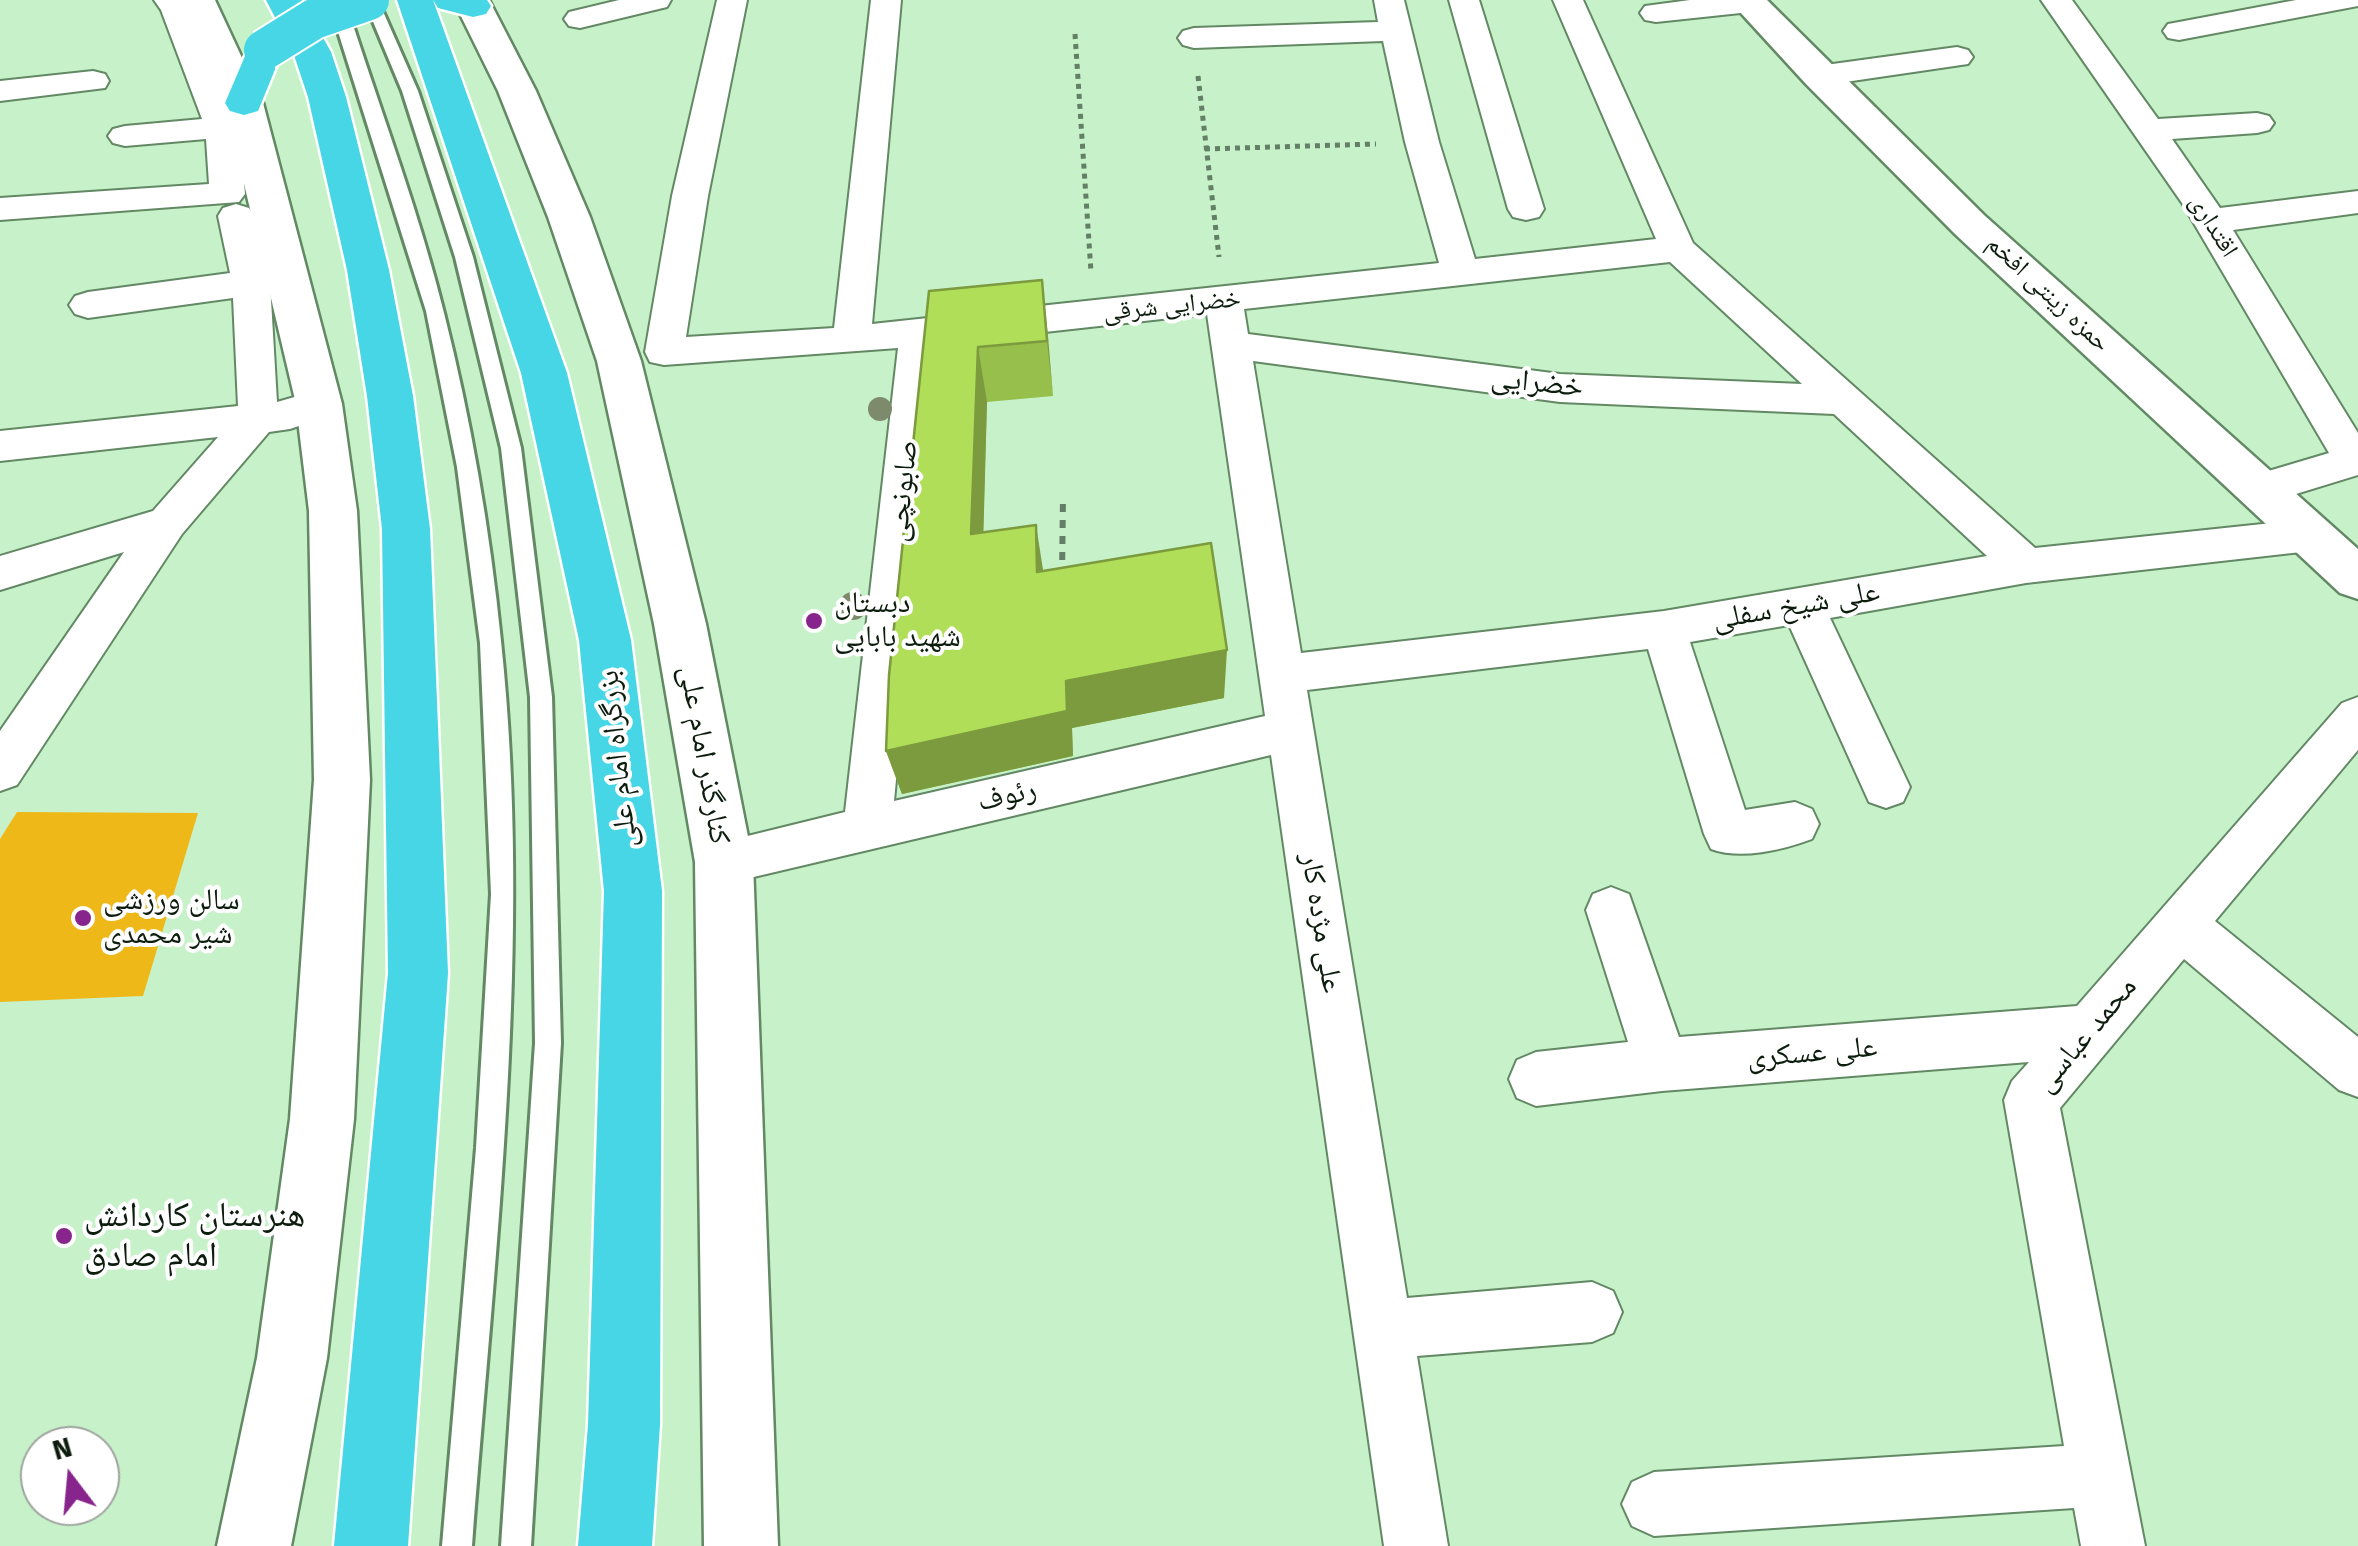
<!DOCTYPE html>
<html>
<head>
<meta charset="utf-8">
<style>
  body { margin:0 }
  #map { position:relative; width:2358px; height:1546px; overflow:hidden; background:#c7f1c9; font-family:"Fira Sans",sans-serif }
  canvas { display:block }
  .north { position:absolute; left:20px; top:1426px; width:100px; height:100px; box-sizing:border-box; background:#fff; border:2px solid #9ea49e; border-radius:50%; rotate:344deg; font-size:28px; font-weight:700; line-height:40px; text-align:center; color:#0c1c0d }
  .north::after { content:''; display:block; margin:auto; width:35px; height:45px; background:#88258d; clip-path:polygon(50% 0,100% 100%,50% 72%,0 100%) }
</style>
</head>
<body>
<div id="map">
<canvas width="2358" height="1546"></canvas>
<div class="north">N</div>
</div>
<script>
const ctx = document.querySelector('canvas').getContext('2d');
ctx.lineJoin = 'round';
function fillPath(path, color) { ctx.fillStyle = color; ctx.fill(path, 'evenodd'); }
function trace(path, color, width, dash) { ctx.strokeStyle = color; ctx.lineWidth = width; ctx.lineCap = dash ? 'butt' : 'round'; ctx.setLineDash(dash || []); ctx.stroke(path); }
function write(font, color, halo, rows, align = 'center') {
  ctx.font = font + ' "Fira Sans","Noto Naskh Arabic",sans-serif'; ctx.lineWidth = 8; ctx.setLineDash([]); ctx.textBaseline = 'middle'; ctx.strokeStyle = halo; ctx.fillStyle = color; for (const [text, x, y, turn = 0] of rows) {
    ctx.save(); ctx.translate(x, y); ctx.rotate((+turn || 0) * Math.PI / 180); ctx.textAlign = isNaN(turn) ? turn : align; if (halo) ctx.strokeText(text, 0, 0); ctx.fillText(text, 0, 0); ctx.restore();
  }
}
fillPath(new Path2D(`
  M17,812l181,1 -55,183 -143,6v-163z`), '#efb819');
const lane = new Path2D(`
  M331,0h10l12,25c31,95 67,191 91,288 27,107 46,218 57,328 32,300 -6,605 -29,905h-30l34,-398 15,-254 -11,-251 -23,-176 -31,-156 -97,-308z
  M364,0h14l40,91 55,166 48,191 31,249 9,346 -30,503h-30l34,-503 -5,-346 -29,-249 -46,-191 -53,-166z`);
const street = new Path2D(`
  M154,0h32l6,8 47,119 6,67 -6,8 -239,18v-22l209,-14 -3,-45 -81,7 -12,-3 -5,-7 5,-7 12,-3 77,-7 -41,-109z
  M619,0h52l-4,7 -87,21 -11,-2 -5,-7 5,-7z
  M717,0h30l-39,196 -22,141 148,-9 37,-328h30l-29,324 567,-61 -34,-121 -22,-101 -189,7 -11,-3 -5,-7 5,-7 11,-3 184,-6 -4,-22h30l35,142 36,117 181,-20 -103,-239h30l110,243 342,305 275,-29 15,4 6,12 -6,12 -15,4 -284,32 -196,35 80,169 -7,15 -17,6 -17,-6 -80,-177 -99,17 55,168 50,-8 17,7 7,15 -7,15c-29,11 -71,21 -101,10l-7,-15 -56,-185 -341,41 100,608 185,-16 21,9 9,21 -9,21 -21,9 -175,14 31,190h-64l-113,-791 -547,129 -17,-6 -8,-16 8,-16 138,-34 53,-464 -234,17 -14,-3 -5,-10 27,-156zM1670,262l132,122 -242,-10 -312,-40 -4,-25zM1207,314l58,402 -371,85 43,-457zM1253,361l307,41 274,12 153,142 -323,55 -363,42z
  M1449,0h30l65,209 -5,8 -13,3 -13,-3 -5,-8z
  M1690,0h73l3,3 -5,7 -11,2 -94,10 -11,-2 -5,-7 5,-7z
  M2041,0h31l86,119 99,-6 12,3 5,7 -5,7 -12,3 -85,6 48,69 138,-17v22l-125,17 125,203v42l-98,30 -15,-5 -6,-11 6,-11 84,-25 -147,-250z
  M2296,0h62v6l-179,34 -11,-2 -5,-7 5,-7 11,-2z
  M1957,47l11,3 5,7 -5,7 -150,22 -12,-3 -4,-7 4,-7 12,-3z
  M93,71l12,3 4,7 -4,7 -105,13v-20z
  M236,204l13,4 5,8 16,67 7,119 42,-12 14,4 6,10 -6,10 -43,15 -21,3 -87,102 -165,251 -17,6v-60l124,-179 -124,38v-34l153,-45 65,-74 -218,24v-30l238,-25 -5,-108 -145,20 -13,-4 -6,-9 6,-9 13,-4 142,-19 -12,-57 5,-8z
  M2358,697v53l-143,171 143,116v60l-19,-7 -155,-131 -124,149 85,438h-64l-7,-38 -420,28 -22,-10 -10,-22 10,-22 22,-10 410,-26 -60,-346 8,-19 17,-19 -367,29 -126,15 -19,-8 -8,-19 8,-19 19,-8 92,-10 -42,-132 7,-16 18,-7 18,7 50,143 398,-31 265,-303z`);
const secondary = new Path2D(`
  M179,0h36l48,103 79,301 15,107 13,269 -16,339 -27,239 -36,188h-74l40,-188 33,-239 24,-339 -5,-269 -13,-107 -71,-301z
  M453,0h36l47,91 54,126 51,144 65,263 47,238 25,684h-74l-9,-684 -41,-238 -57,-263 -49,-144 -50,-126z
  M1729,0h38l217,215 374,334v50l-18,-6 -385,-359 -149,-150z`);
const highway = new Path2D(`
  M266,0h36l29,52 15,45 43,173 24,126 17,133 18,444 -40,573h-74l54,-573 -6,-444 -15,-133 -20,-126 -39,-173 -15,-45z
  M397,0h36l134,373 64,267 31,251 -2,534 -8,121h-74l10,-121 16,-534 -25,-251 -58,-267z
  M433,0h54l4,6 -5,8 -13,3 -35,-9z
  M264,39l13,3 6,8 -25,61 -14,4 -14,-4 -5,-8 26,-61z`);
trace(lane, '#628864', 6);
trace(street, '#628864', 4);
trace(secondary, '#628864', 5);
trace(highway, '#fff', 5);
trace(new Path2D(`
  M1075,34l16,238
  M1198,76l21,181
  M1205,149l171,-5`), '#637f65', 5, [5, 5]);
trace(new Path2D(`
  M1062,576l1,-79`), '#637f65', 6, [8, 8]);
fillPath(lane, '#fff');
fillPath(street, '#fff');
fillPath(secondary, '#fff');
fillPath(highway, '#46d6e6');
const highwayBridge = new Path2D(`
  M264,50l50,-31 55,-19`);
trace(highwayBridge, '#fff', 44, []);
trace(highwayBridge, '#46d6e6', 40);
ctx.fillStyle = '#7d8a6c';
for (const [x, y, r] of [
  [880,409,12],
  [853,606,14]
]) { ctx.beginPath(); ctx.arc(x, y, r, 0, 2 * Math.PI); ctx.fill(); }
fillPath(new Path2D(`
  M1042,280l11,116 -66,6 -4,130 60,39 181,127 -152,30 1,28 -171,38 -16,-43 43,-460z`), '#97bf4c');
fillPath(new Path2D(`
  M1042,280l6,56 5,60 -6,-55z
  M978,347l9,55 -5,183 -11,-51z
  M1036,525l8,51 -7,-4z
  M1227,650l-3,48 -152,30 1,28 -171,38 -16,-43 180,-70z`), '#7b9b3e');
const building = new Path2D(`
  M1042,280l5,61 -69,6 -7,187 65,-9 1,47 174,-29 16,107 -161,31 1,30 -181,40 3,-76 40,-384z`);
fillPath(building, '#b0de58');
trace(building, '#7b9b3e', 2.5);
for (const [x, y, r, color] of [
  [814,621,10,"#88258d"],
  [83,918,10,"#88258d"],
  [64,1236,10,"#88258d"]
]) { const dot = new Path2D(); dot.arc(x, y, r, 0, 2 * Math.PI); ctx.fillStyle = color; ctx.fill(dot); trace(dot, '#fff', 4); }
write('25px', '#0c1c0d', '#fff', [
  ["اقتداری",2213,226,58],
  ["حمزه زینتی افخم",2048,294,43],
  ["خضرایی شرقی",1172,306,-6]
]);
write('30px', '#0c1c0d', '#fff', [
  ["خضرایی",1537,383,6],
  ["صابونچی",903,491,-84],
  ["علی شیخ سفلی",1796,606,-10],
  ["کنارگذر امام علی",704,755,80],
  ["بزرگراه امام علی",618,759,-96],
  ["رئوف",1007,796,-13],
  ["علی مژده کار",1321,923,81],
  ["محمد عباسی",2086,1035,-50],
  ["علی عسکری",1812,1053,-5]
]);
write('30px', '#0c1c0d', '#fff', [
  ["دبستان",834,604],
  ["شهید بابایی",834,638],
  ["سالن ورزشی",103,901],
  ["شیر محمدی",103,935]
], 'left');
write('35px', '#0c1c0d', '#fff', [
  ["هنرستان کاردانش",84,1216],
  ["امام صادق",84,1256]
], 'left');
</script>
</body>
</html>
